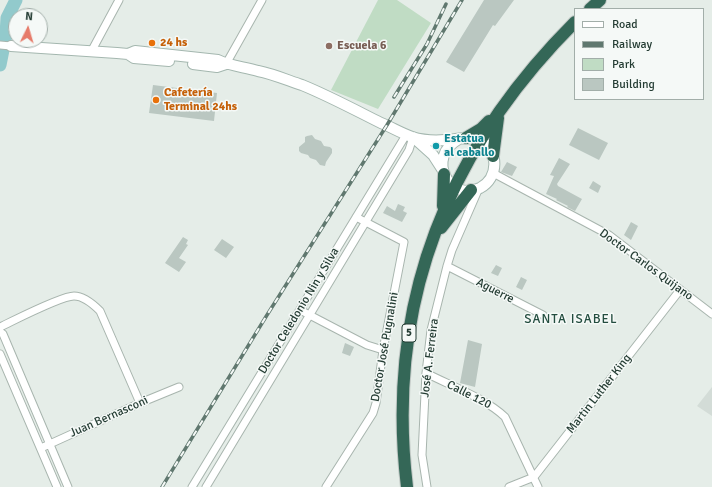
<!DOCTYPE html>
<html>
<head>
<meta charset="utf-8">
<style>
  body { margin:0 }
  #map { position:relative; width:712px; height:487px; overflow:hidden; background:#e5ede8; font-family:Signika,sans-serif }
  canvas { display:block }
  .legend { position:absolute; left:574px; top:8px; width:130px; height:92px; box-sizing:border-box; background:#f5f9f7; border:1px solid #a2aea9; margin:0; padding:5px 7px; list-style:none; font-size:12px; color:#253d34 }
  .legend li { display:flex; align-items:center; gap:8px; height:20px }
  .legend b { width:20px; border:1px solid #a2aea9 }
  .north { position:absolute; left:8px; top:8px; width:40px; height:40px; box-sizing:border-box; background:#f5f9f7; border:1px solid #a2aea9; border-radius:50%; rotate:5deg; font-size:11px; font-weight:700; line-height:16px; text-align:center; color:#253d34 }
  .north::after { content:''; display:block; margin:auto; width:14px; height:18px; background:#e67b6a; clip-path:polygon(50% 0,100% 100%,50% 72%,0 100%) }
</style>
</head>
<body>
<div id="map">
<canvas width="712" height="487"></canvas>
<ul class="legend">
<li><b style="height:5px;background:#fff"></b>Road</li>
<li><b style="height:5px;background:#60786f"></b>Railway</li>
<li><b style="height:11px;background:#c0dcc4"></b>Park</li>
<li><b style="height:11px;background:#bac7c1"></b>Building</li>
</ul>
<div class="north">N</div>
</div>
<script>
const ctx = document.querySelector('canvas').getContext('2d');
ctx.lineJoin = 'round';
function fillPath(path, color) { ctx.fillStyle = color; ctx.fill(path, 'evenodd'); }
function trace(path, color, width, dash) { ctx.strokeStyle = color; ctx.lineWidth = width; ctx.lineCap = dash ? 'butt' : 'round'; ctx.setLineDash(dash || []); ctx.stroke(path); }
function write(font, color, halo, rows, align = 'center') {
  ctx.font = font + ' Signika,sans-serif'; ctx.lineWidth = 3; ctx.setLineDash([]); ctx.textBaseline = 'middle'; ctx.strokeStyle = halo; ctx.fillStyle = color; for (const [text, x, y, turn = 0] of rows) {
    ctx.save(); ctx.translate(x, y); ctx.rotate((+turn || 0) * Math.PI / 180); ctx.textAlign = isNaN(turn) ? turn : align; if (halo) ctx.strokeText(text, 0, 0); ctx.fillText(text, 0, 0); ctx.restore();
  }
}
fillPath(new Path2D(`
  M712,387v29l-15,-10z`), '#d3dcd7');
fillPath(new Path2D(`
  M378,0h19l34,23 -53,86 -47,-19z`), '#c0dcc4');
trace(new Path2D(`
  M0,65l6,-30 1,-17 9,-18`), '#92cacc', 13);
fillPath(new Path2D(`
  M484,0h30l-19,26 -2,-1 -29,47 -18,-10z
  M153,85l64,8 -3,28 -65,-8z
  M578,128l30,15 -9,17 -30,-15z
  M312,135l3,4 6,2 3,5 6,1 2,2v4l-6,9 -1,4 -5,-1 -4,-5 -6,-2 -2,-3 -7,-2 -2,-2v-4l6,-5v-5l2,-1z
  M559,158l11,6 -13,20 1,2 24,13 -7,12 -8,-4 1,-1 -12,-6 1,-1 -11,-5 8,-18 -4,-1z
  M507,162l10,5 -5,9 -11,-4z
  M593,181l8,5 -3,7 -9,-5z
  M398,204l7,3 -2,4 4,2 -5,9 -19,-9 4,-7 8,5z
  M631,222l7,4 -7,14 -7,-5z
  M183,237l5,3 -2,4 2,1 -9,13 7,4 -7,10 -14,-9z
  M222,239l12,8 -8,11 -12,-8z
  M496,265l6,3 -4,8 -7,-3z
  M521,277l6,3 -5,10 -6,-3z
  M468,340l14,4 -7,43 -15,-4z
  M345,343l9,4 -4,9 -8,-3z`), '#bac7c1');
const street = new Path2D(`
  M0,45l11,1
  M91,52l28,-52
  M226,64l36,-64
  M493,173l116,62 103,79
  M447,266l96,49
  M300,310l67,35 16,5
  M0,327c15,-7 61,-31 74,-31 10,0 20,9 26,15l40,92
  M0,332l3,2 65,153
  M0,354l57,133
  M426,373c25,13 59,25 79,44l33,70
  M41,448l99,-45 39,-16
  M192,487l214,-352
  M206,487l203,-337 4,-13
  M326,487l47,-74 3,-10 7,-53 21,-108 -48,-25
  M427,487l-5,-32 4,-82 5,-43 16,-64 5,-16 27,-62
  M509,487l25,-10 146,-187`);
const secondary = new Path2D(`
  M11,46l106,7 11,1 6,4 35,3
  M128,54l7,-3 83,9c12,6 27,7 40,11 15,3 29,9 44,14 27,11 53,25 79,38 10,4 20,10 31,14 10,3 22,4 33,3 11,0 25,-5 36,1 18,9 18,37 -1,47 -31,15 -55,-31 -21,-49
  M193,64l24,3 9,-3
  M413,137l20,18 9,14`);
const highway = new Path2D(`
  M590,9l10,-9
  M466,138l15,-9 8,-8
  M493,156l5,-38
  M443,206l1,-32
  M441,228l30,-38
  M407,487c-22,-183 39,-336 168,-465`);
trace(street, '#a8b5ae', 9);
trace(secondary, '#a4b7af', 12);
trace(highway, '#c2c9c6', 14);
trace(street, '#fff', 7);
trace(secondary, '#fff', 10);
trace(highway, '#346757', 12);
const rail = new Path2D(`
  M394,97l33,-53 19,-40
  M162,487l105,-172 120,-190 75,-125`);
trace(rail, '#60786f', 3.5);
trace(rail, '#f5f9f7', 2, [6]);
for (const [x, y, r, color] of [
  [152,43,4,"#e8710a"],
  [329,46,4,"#8d6e63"],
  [156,100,4,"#e8710a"],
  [436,146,4,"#0f9aa8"]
]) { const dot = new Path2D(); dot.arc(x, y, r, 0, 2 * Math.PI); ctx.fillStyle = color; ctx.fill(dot); trace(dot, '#f5f9f7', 1.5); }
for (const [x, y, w] of [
  [409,333,14]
]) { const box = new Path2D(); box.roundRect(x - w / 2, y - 9, w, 18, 3); ctx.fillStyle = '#f5f9f7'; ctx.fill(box); trace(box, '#253d34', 1); }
write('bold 11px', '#253d34', null, [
  ["5",409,333]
]);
write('bold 12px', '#c56008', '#f5f9f7', [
  ["24 hs",160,43],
  ["Cafetería",164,93],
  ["Terminal 24hs",164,107]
], 'left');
write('bold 12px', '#785e54', '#f5f9f7', [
  ["Escuela 6",337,46]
], 'left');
write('bold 12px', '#0d838f', '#f5f9f7', [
  ["Estatua",444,139],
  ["al caballo",444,153]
], 'left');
write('12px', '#253d34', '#f5f9f7', [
  ["Doctor Carlos Quijano",646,265,36],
  ["Aguerre",495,291,27],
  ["Doctor Celedonio Nin y Silva",299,311,-59],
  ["Doctor José Pugnalini",385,347,-80],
  ["José A. Ferreira",430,358,-83],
  ["Martin Luther King",599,394,-52],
  ["Calle 120",469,395,27],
  ["Juan Bernasconi",109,417,-24]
]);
ctx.letterSpacing = '1px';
write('13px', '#234d3f', '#f5f9f7', [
  ["SANTA ISABEL",571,320]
]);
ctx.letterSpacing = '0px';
</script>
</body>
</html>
